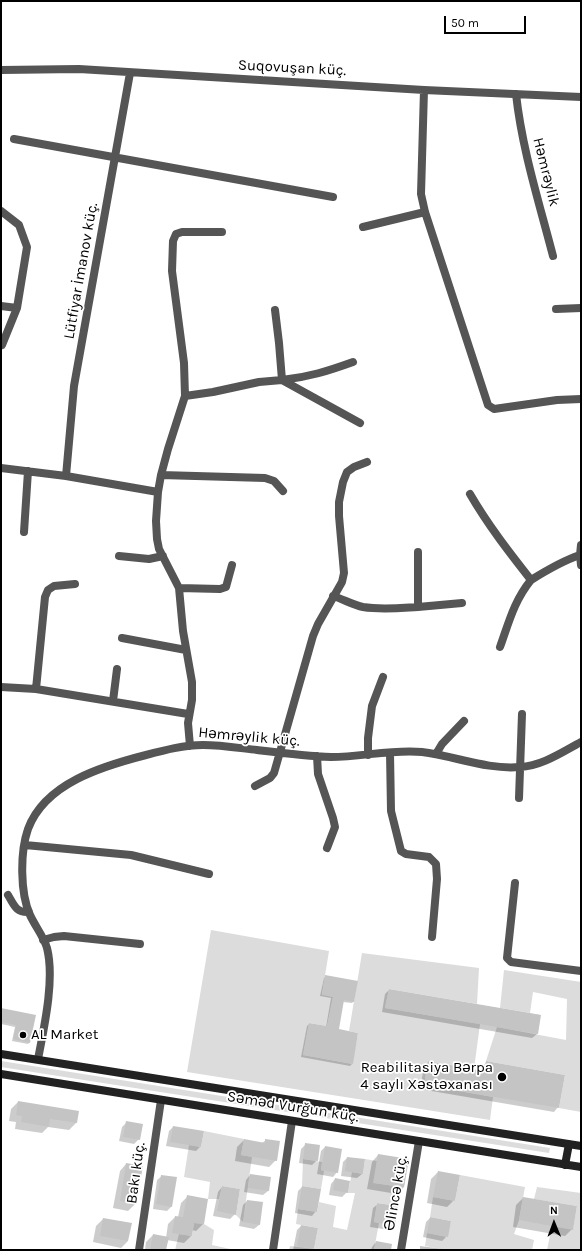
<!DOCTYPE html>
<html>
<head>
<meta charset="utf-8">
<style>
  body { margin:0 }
  #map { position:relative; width:582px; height:1251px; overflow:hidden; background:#fff; font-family:Karla,sans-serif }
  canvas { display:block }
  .frame { position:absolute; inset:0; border:2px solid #000; pointer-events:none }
  .north { position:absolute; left:534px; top:1203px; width:40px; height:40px; -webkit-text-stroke:3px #fff; paint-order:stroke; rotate:359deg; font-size:11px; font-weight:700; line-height:16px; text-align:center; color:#000 }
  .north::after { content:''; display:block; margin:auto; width:14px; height:18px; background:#000; clip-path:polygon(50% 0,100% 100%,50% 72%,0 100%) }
  .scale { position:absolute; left:444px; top:16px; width:82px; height:18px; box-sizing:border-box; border:2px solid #000; border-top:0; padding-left:5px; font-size:12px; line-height:14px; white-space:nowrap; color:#000; -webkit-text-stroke:3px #fff; paint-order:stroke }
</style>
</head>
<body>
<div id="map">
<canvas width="582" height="1251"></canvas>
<div class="frame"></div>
<div class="north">N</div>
<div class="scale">50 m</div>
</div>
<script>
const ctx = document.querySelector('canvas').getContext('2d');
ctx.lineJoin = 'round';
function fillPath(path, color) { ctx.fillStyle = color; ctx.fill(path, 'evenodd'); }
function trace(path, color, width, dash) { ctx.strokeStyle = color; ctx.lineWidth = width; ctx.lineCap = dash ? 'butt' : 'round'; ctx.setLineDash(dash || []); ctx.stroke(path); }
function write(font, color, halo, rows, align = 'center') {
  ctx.font = font + ' Karla,sans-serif'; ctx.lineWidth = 3.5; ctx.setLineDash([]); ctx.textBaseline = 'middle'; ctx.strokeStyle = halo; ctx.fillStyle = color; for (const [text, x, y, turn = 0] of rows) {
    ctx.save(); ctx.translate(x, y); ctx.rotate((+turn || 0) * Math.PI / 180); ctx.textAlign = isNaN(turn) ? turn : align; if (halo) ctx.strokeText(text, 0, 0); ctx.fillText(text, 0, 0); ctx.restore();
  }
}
fillPath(new Path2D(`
  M211,930l118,21 -7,43 11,3 -6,29 -18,-3 -6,32 49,9 6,-31 -9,-2 13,-78 117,15 -2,36 -88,-15 -4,19 95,16 -6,45 -46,-8 -4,24 69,12 -3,23 -303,-48z
  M504,970l77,12v130l-22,-4 6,-33 -79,-14 11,-34 69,13 1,-41 -34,-7 -3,21 -30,-5z
  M1,1061l549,87 -1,5 -548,-86z
  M204,1131l40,8 -3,16 11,2 -9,65 -7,-7 4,-26 -18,-3 -3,13h-11l2,-17 -26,-5 5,-32 12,2z
  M303,1159l19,3 -1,8 3,1 -3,18 -19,-3z
  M365,1159l12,2 -3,22 27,4 -3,19 -21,-3 -3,19 5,1 -5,27h-85l1,-4 24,3 4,-21 -22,-4 2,-15 19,3 2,-10 17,4 -3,21 14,3 8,-37h-7l4,-21 11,2z
  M460,1175l65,12 -6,33 -5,14 20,6 -2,10h-91v-1l-16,-3 2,-13 20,4 4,-16 -21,-4 3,-20 22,4z
  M537,1187l44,6v57h-34l5,-24 21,3 4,-23 -43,-7z
  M194,1223l10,1 10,6 -2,15 23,5h-60l4,-16 13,2z`), '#dcdcdc');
fillPath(new Path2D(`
  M326,976l28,25 -2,2 -9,-1 -6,28 15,34 -2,2 -49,-9 6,-31 2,-2 17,3 5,-29 -11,-2 4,-18z
  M389,990l151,25 -3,19 -5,4 -150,-26 3,-18z
  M1,1009l34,7 -5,26 -2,2 -16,-3 3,-14 -14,-3z
  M428,1062l53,9 1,-4 4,-4 72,44 -4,5 -134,-23 4,-22z
  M18,1102l59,10 -1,11 -7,7 -21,-3 -6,6 -27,-4 1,-7 -7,-1 2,-12z
  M127,1122l12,17 -5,5 -15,-3 3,-14z
  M173,1127l27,20 -4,4 -30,-5 3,-15z
  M244,1140l18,3 4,-3 10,20 -7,7 -34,-6 2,-14z
  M306,1144l11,16 -5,5 -13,-2 2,-14z
  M325,1147l12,25 -4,5 -16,-3 4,-23z
  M378,1155l30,5 -4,27 -7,7 -30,-5 5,-27z
  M347,1158l15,16 -5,4 -16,-2 2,-14z
  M126,1164l9,40 -7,7 -15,-3 7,-37z
  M438,1172l16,28 -7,7 -20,-4 4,-24z
  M250,1175l20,3 -2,13 -5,4 -19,-3 2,-12z
  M162,1176l9,31 -4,4 -14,-2 4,-29z
  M335,1179l12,13 -5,5 -13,-2 2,-11z
  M222,1187l13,27 -5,5 -17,-3 5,-24z
  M302,1187l14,24 -4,5 -17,-3 3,-22z
  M188,1196l15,28 -7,7 -4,-1 -1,6 -7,7 -17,-3 -2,10h-20l1,-8 7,-7 13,3 2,-14 7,-7h3l3,-14z
  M523,1198l49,31 -7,7 -52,-9 3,-22z
  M247,1201l12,24 -5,4 -15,-3 4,-21z
  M378,1204l16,21 -4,5 -20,-3 3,-19z
  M430,1218l17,18 -5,5 -19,-4 3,-15z
  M103,1219l25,22 -7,7 -28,-6 3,-16z
  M301,1226l12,22 -2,2h-18l4,-20z
  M376,1242l14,8h-19l1,-3z`), '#0003');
fillPath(new Path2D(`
  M325,975l33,6 -4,21 -10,-2 -5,29 19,4 -5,31 -50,-9 6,-32 18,3 6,-29 -11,-2z
  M389,989l152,26 -3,19 -153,-26z
  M1,1008l35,7 -6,28 -17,-4 3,-14 -15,-3z
  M428,1061l56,10 2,-10 79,14 -6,33 -135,-23z
  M18,1101l61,10 -2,12 -27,-4 -1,8 -28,-5 1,-6 -6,-1z
  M126,1121l17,3 -3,16 -17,-3z
  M173,1126l31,5 -3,16 -31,-5z
  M244,1139l21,4v-4l15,2 -3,20 -36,-6z
  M305,1143l15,2 -2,16 -15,-2z
  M325,1146l17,3 -4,24 -17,-3z
  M378,1154l31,5 -5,28 -31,-4z
  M347,1157l18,2 -2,15 -18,-3z
  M126,1163l17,3 -7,38 -16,-3z
  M438,1171l22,4 -5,26 -22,-4z
  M250,1174l21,3 -2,14 -21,-3z
  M161,1175l16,2 -5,30 -16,-3z
  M335,1178l15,3 -2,12 -15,-3z
  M222,1186l18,3 -4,26 -19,-4z
  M302,1186l19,3 -4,23 -19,-3z
  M187,1195l21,4 -4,25 -10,-1 -2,13 -20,-3 3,-17 8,1z
  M523,1197l54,9 -4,24 -54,-10z
  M247,1200l16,2 -3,23 -17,-3z
  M377,1203l21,3 -3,20 -21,-4z
  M430,1217l21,4 -3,16 -21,-4z
  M103,1218l29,5 -4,18 -28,-5z
  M301,1225l17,3 -4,21 -17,-3z
  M153,1234l16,3 -3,13h-16z
  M376,1241l16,3 -1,6h-17z
  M420,1246l23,3v1h-23z`), '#c4c4c4');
trace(new Path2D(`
  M1,70l78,-1 345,21 157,7
  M424,90l-3,104 4,18 63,193 6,4 63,-9 24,-1
  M516,94c6,55 23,108 37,162
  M14,139l319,58
  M1,211l18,14 8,22 -10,61 -15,37
  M363,227l62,-15
  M1,306l16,2
  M556,309l25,-1
  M275,310l4,33 3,37c27,-3 46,-9 71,-18
  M185,396l28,-4 46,-10 23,-2 78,43
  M1,468l65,8 92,16
  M161,475l104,3 9,3 9,10
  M66,476l8,-90 56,-313
  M470,494c18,31 39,58 61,86 16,-10 31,-19 49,-25
  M24,532l4,-61
  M581,545l-1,10 1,10
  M119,556l30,3 14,-3
  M179,588l41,1 6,-2 6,-22
  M333,596c10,3 20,9 30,11 18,3 37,1 55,0v-55
  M418,607l44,-4
  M122,638l64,12
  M500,647c9,-25 14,-46 31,-67
  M1,687l35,2 152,25
  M36,689l9,-92 3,-7 6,-4 21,-2
  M113,701l4,-32
  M190,746l-2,-23 4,-23v-18l-9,-51 -4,-43 -20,-39 -2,-10 -1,-18 2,-29 3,-17 7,-26 17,-53 -1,-33 -12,-92 1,-30 3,-7 6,-2h40
  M390,753l1,58 10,40 5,3 23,3 7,7 1,15 -5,58
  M436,754l6,-10 22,-23
  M368,755v-17l4,-32 11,-29
  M317,756l1,18 15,44 2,9 -8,21
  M255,786l15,-8 4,-5 39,-137 5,-12 24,-42 2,-9 -5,-57v-14l4,-20 4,-10 7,-5 13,-5
  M519,798l3,-84
  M25,845l106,10 78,19
  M515,883l-8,75 4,4 70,9
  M8,895c6,10 8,18 21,17
  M43,940l11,-3 10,-1 76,8
  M38,1059c6,-31 17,-80 9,-111 -3,-11 -12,-22 -17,-33 -10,-22 -10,-63 -2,-86 17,-46 75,-63 118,-74 19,-5 38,-10 57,-10 18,0 36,3 54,5 25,3 49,6 74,7 31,0 61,-8 91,-5 33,4 65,18 98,15 22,-1 42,-15 61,-25
  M139,1250l22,-150
  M273,1250l19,-129
  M401,1250l18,-109`), '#555', 8);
trace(new Path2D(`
  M1,1054l580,92
  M1,1074l580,93
  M565,1165l4,-21`), '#222', 8);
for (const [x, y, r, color] of [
  [23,1035,4,"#000"],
  [502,1077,5,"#000"]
]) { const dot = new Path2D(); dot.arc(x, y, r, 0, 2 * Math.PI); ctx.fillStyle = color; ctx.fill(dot); trace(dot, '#fff', 1.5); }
write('15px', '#000', '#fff', [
  ["Suqovuşan küç.",292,68,3],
  ["Həmrəylik",546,172,76],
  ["Lütfiyar İmanov küç.",81,271,-80],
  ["Həmrəylik küç.",249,737,5],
  ["Səməd Vurğun küç.",293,1107,9],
  ["Bakı küç.",136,1173,-82],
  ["Əlincə küç.",396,1193,-80]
]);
write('15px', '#000', '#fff', [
  ["AL Market",31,1035],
  ["Reabilitasiya Bәrpa",493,1068,"right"],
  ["4 saylı Xəstəxanası",493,1085,"right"]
], 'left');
</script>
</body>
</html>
